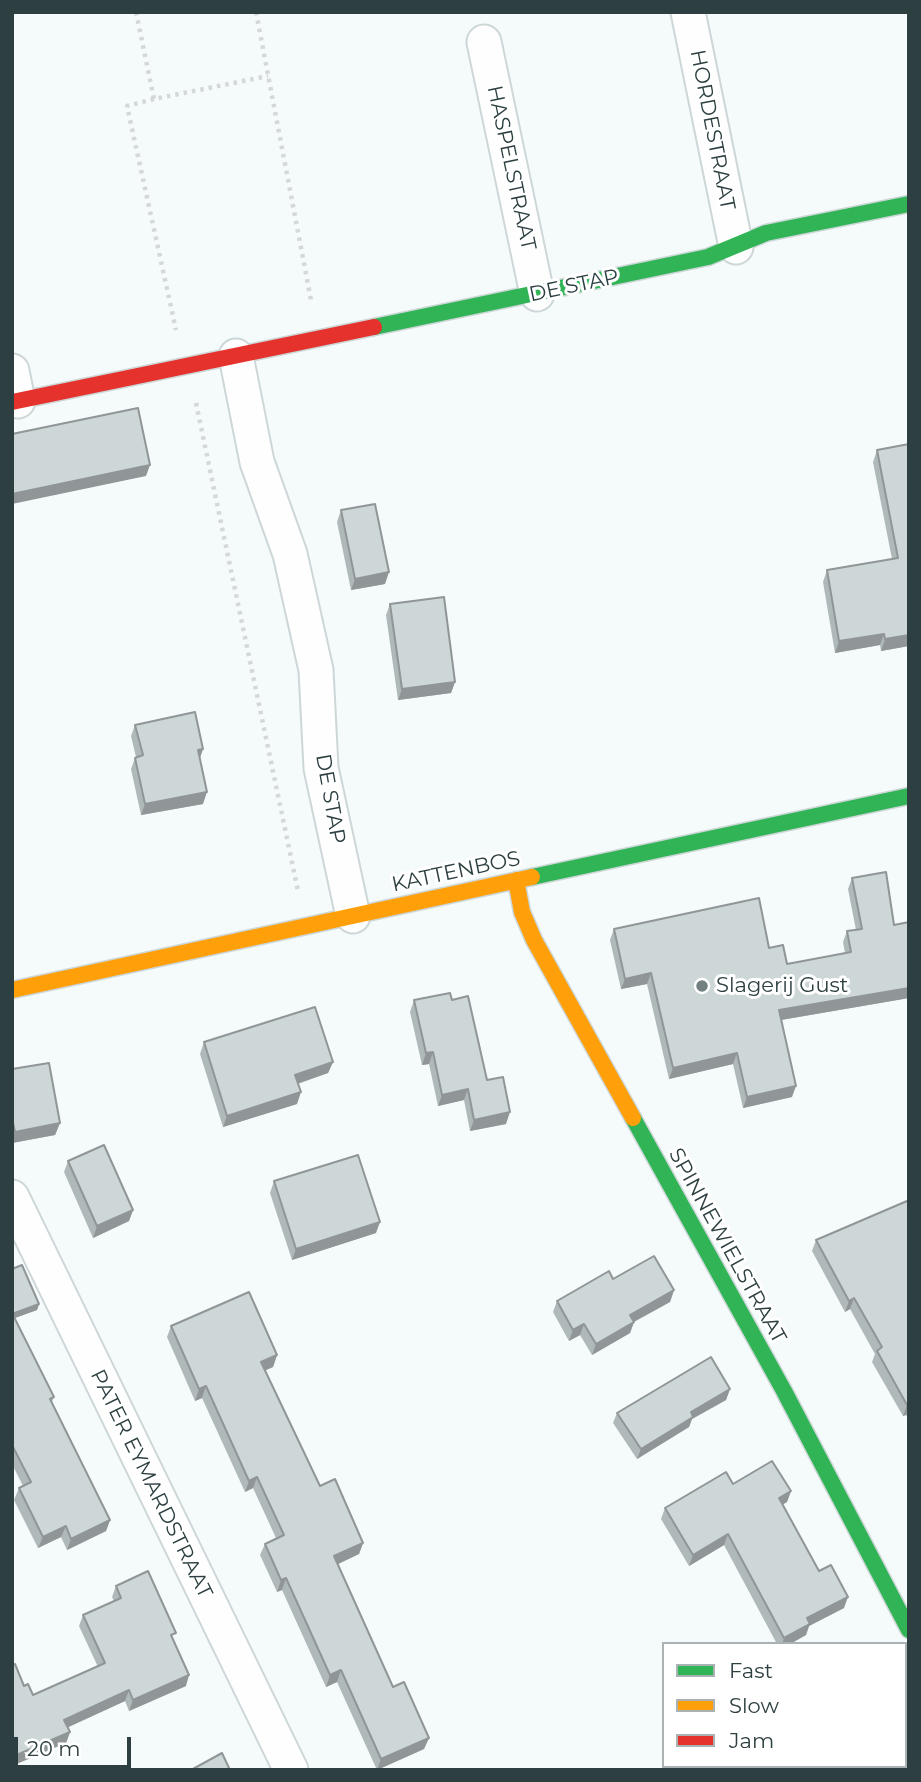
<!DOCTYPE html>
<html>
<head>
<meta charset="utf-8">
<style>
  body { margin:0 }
  #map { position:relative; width:921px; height:1782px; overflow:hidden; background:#f5fafa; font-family:Montserrat,sans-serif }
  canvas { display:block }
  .frame { position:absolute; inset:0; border:14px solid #2d3f41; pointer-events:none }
  .legend { position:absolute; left:662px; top:1642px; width:245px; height:126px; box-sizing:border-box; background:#fff; border:2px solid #abb2b3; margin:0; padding:9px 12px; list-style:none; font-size:21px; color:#2d3f41 }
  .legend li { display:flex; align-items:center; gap:14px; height:35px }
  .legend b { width:35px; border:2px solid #abb2b3 }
  .scale { position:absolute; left:14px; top:1737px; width:117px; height:32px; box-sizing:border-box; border:4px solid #2d3f41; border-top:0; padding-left:9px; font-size:21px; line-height:24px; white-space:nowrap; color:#2d3f41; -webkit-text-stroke:5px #fff; paint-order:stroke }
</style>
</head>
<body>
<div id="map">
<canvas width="921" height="1782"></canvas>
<div class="frame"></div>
<ul class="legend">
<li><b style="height:9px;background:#30b455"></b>Fast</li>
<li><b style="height:9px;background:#ff9f0a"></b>Slow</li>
<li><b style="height:9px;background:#e5322d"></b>Jam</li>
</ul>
<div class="scale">20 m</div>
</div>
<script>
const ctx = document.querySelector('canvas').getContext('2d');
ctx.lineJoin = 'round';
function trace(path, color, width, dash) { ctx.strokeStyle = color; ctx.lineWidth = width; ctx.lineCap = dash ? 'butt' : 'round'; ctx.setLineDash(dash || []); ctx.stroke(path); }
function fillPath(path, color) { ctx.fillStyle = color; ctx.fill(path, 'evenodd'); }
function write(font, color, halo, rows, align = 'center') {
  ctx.font = font + ' Montserrat,sans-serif'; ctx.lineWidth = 6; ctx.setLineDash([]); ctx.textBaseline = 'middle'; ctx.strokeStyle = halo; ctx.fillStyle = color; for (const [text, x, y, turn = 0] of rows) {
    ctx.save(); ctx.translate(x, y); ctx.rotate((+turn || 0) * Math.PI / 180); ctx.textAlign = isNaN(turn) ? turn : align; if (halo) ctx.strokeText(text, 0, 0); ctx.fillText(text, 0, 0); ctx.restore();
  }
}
const street = new Path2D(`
  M688,12l48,235
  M484,42l53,252
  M236,356l21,106 33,92 26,116 5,98 32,148
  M12,371l6,30
  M12,1197l279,573`);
const fast = new Path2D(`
  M374,327l334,-70 58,-24 143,-29
  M532,877l377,-81
  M633,1118l151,273 125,239`);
const slow = new Path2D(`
  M516,880l6,32 12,28 99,178
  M12,990l520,-113`);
const jam = new Path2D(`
  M12,402l362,-75`);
trace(street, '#cdd7d8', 37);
trace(fast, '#cdd7d8', 19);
trace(slow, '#cdd7d8', 19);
trace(jam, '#cdd7d8', 19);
trace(new Path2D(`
  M136,12l18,87 114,-23
  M256,12l55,288
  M154,99l-27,7 49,224
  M196,403l102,488`), '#d4d8d8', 4.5, [3.5, 5]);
trace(street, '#fefefe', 33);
trace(fast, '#30b455', 16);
trace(slow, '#ff9f0a', 16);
trace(jam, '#e5322d', 16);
fillPath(new Path2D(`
  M909,444v202l-28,5 -1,-6 -45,8 -12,-71 4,-12 65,-11 -19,-97 4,-12z
  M341,510l44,74 -34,6 -14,-68z
  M390,604l65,78 -4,11 -53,7 -12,-85z
  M135,725l68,24 -3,9 3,46 -62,11 -10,-46 4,-11 1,-1 -5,-21z
  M852,878l42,47 15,-3v76l-128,22 11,77 -49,11 -10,-44 -64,15 -22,-95 -26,5 -11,-49 4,-11 155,19 18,16 58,-11 -2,-11 4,-11 9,-1 -8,-41z
  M414,1000h38l54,124 -36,7 -6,-31 -26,6 -9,-42 -7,1 -12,-53z
  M204,1042l129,20 -5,11 -30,11 -1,20 -74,23 -23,-73z
  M12,1069l48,54 -5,12 -43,8z
  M68,1161l65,49 -4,11 -36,17 -29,-66z
  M274,1181l102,52 -84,27 -22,-67z
  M909,1204v216l-3,-5 -3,1 -31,-54 3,-8 -25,-45 -5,3 -33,-61 4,-11z
  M12,1269l27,35 -2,6 -22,8 39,79 -2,5 58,118 -4,11 -39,19 -6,-13 -23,11 -24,-48 5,-12 4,-2 -11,-22z
  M613,1279l61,11 -4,12 -36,20 -4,11 -38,22 -12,-20 -11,6 -16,-29 4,-11z
  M171,1326l106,29 -4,12 -8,3 55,116 43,57 -4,11 -22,10 56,123 36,51 -5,11 -47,21 -40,-88 -11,5 -44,-97 -5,2 -17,-37 5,-11 11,-6 -23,-50 -8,4 -43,-94 -7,3 -28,-64z
  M730,1389l-4,11 -34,19 -3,8 -52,32 -24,-36 4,-10z
  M733,1484l58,7 -4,11 -5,3 37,66 25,37 -35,18 -3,9 -16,9h-13l-53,-99 -35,21 -28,-47 4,-11z
  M116,1586l57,54 13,46 -57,25 -4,-10 -57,26 2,5 -4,11 -42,-57 9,9 65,-28 -19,-41 4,-11 31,-14 -2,-4z
  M775,1766h51l-7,4h-41z`), '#b0b9ba');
fillPath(new Path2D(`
  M150,465l-4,11 -134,28v-10z
  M389,572l-4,12 -34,6 4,-11z
  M884,634l-4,11 -45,8 4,-12z
  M909,635v11l-28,5 4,-12z
  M455,682l-4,11 -53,7 4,-11z
  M203,749l-4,11 -1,-10z
  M207,792l-4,12 -62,11 4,-11z
  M651,973l-4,11 -26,5 4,-10z
  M909,988v10l-134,23 4,-11z
  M433,1052l-4,12 -7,1 4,-12z
  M737,1053l-4,11 -64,15 4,-11z
  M333,1062l-5,11 -38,13 5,-11z
  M796,1086l-4,11 -49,11 4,-11z
  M468,1089l-4,11 -26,6 4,-11z
  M301,1092l-4,12 -74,23 4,-11z
  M510,1112l-4,12 -36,7 4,-11z
  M60,1123l-5,12 -43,8v-4l3,-7z
  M133,1210l-4,11 -36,17 4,-12z
  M380,1222l-4,11 -84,27 4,-11z
  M674,1290l-4,12 -44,24 4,-11z
  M854,1298l-4,11 -5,3 4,-11z
  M39,1304l-2,6 -25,9v-5z
  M634,1322l-4,11 -38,22 4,-11z
  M584,1324l-4,11 -11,6 4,-11z
  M277,1355l-4,12 -16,7 4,-12z
  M206,1386l-4,12 -7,3 4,-12z
  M730,1389l-4,11 -34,19 -3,8 -52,32 4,-10 50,-37z
  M909,1404l-3,11 -3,1 4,-11z
  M257,1477l-4,11 -8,4 4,-11z
  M791,1491l-4,11 -12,7 4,-11z
  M110,1520l-4,11 -39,19 4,-11z
  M66,1526l-5,11 -23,11 5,-11z
  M728,1534l-4,11 -35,21 4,-11z
  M363,1543l-4,11 -29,14 4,-12z
  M286,1578l-4,12 -5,2 4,-12z
  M848,1597l-4,11 -35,18 -3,9 -16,9h-8l2,-6 23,-20z
  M341,1670l-4,12 -11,5 4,-12z
  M189,1675l-3,11 -57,25 4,-11z
  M129,1690l-4,11 -65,30 4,-11z
  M70,1732l-4,11 -54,23v-9z
  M429,1738l-5,11 -47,21 4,-11z
  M811,1766h15l-7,4h-15z`), '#909697');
const building = new Path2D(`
  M138,408l12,57 -138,29v-60z
  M909,444v191l-24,4 -1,-5 -45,7 -12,-71 71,-12 -21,-108z
  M375,504l14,68 -34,7 -14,-69z
  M444,597l11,85 -53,7 -12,-85z
  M195,712l8,37 -5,1 9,42 -62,12 -10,-46 8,-3 -8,-30z
  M886,872l8,53 15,-3v66l-130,22 17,76 -49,11 -10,-44 -64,15 -22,-95 -26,6 -11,-50 145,-31 10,50 14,-3 4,19 64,-12 -4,-21 15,-2 -10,-51z
  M450,993l2,7 16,-4 19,84 16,-3 7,35 -36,8 -6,-31 -26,6 -9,-43 -7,1 -12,-53z
  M315,1007l18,55 -38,13 6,17 -74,24 -23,-74z
  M49,1063l11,60 -45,9 -3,-14v-49z
  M104,1145l29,65 -36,16 -29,-65z
  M358,1155l22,67 -84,27 -22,-68z
  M907,1201l2,3v200l-2,1 -30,-54 5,-4 -28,-49 -5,3 -33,-61z
  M654,1256l20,34 -44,25 4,7 -38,22 -12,-20 -11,6 -16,-29 52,-30 4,8z
  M22,1265l17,39 -27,10v-45z
  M249,1292l28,63 -16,7 59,124 15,-7 28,64 -29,13 59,131 11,-5 25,56 -48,21 -40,-89 -11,5 -44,-97 -5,2 -16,-36 19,-9 -27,-58 -8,4 -43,-95 -7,3 -28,-63z
  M14,1317l40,80 -4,2 60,121 -39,19 -5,-13 -23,11 -24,-49 12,-6 -19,-37v-127z
  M711,1357l19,32 -39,23 2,5 -52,32 -24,-36z
  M772,1461l19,30 -12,7 40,73 12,-6 17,32 -41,21 3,6 -26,14 -56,-104 -35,21 -28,-47 61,-36 7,12z
  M148,1571l28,62 -5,2 18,40 -56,25 -4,-10 -65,30 6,12 -58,25v-92l3,-1 9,22 4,-2 5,11 72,-32 -22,-48 38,-17 -5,-12z
  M222,1753l8,17h-39z
  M785,1766h26l-7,4h-17z`);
fillPath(building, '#cdd7d8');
trace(building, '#909697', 2);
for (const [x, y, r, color] of [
  [702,986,7,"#738082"]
]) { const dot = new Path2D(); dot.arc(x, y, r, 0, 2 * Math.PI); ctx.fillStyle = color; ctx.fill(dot); trace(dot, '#fff', 2.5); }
write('21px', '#2d3f41', '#fff', [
  ["HORDESTRAAT",712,130,79],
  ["HASPELSTRAAT",511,168,78],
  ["DE STAP",574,286,-12],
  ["DE STAP",330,799,80],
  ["KATTENBOS",456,872,-12],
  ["SPINNEWIELSTRAAT",727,1246,61],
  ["PATER EYMARDSTRAAT",151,1484,64]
]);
write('21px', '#2d3f41', '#fff', [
  ["Slagerij Gust",716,986]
], 'left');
</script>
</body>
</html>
